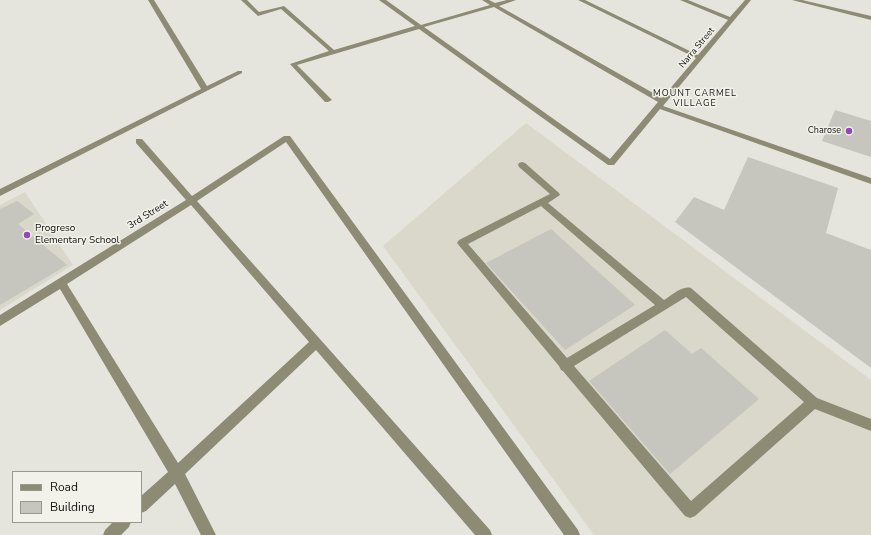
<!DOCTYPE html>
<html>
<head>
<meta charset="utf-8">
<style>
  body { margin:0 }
  #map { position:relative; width:871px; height:535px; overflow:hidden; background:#e5e5de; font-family:"Nunito Sans",sans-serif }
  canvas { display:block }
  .legend { position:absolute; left:12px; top:471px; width:130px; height:52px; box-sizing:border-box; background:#f2f2eb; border:1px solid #989893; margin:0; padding:5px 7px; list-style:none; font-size:12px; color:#11110f }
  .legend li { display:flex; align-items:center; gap:8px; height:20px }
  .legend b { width:20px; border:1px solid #989893 }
</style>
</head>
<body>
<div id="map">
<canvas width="871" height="535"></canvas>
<ul class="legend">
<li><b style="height:5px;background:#8d8b74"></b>Road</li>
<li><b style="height:11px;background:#c6c5be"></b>Building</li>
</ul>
</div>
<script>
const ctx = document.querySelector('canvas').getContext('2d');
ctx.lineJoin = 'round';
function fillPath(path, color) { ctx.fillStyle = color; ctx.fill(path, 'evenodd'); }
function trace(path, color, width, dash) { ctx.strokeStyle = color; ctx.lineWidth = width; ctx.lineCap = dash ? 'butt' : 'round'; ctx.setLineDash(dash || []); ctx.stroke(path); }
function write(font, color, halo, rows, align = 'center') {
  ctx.font = font + ' "Nunito Sans",sans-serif'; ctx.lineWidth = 3; ctx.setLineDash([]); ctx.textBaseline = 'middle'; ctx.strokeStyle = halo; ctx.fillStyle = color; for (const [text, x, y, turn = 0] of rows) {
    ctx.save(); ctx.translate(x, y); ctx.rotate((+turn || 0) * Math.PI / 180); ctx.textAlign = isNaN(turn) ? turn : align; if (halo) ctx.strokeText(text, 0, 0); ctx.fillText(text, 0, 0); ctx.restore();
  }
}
fillPath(new Path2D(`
  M526,123l345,257v155h-277l-211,-289z
  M25,192l48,73 -73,45v-105z`), '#d9d8ca');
fillPath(new Path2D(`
  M835,110l36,11v36l-49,-16z
  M748,157l90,31 -12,45 45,17v118l-196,-146 19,-25 30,13z
  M17,201l17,13 -16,10 49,41 -67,40v-96z
  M551,229l84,76 -70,45 -79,-87z
  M665,330l27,24 9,-6 58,51 -89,75 -81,-93z`), '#c6c5be');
fillPath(new Path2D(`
  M522,162l3,1 34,30 1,2 -12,8 116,97c7,-4 18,-15 27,-12l126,110 54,21v12l-56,-22 -120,107 -5,2 -5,-2 -122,-145 -2,-1 -2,-4 -102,-123 2,-3 91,-46 -31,-27 -1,-2 1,-2zM541,206l114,99 -88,53 -99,-114zM686,297l118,105 -113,99 -117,-135z`), '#8d8b74');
fillPath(new Path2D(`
  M148,0h6l53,86 31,-15h4v2l-242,123v-7l201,-100z
  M241,0h6l12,12 25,-6 50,44 81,-24 -36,-26h7l35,25 69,-20 -8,-5h7l6,3 12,-3h9l-17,6 163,92 34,-40 -118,-58h7l113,55 30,-35 -48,-20h8l42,17 15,-17h6l-88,106 208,72v6l-211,-75 -46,56h-6l-189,-136 -122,36 35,35 -4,2h-3l-35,-38 39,-13 -48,-42 -23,7zM494,7l164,95 -48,57 -186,-132z
  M792,0h10l69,16v4z
  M284,136h6l288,394 2,5h-16l-278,-393 -89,59 293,329 2,5h-17l-159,-185 -131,124 31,61h-15l-26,-51 -29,27 -5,2v-17l27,-24 -108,-183 -60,37v-11l186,-115 -50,-57v-4h6l50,57zM191,205l118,137 -131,121 -111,-179z
  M113,522h18l-2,5 -8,8h-18l2,-5z`), '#8d8b74');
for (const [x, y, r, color] of [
  [849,131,4,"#9347b9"],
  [27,235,4,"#9347b9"]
]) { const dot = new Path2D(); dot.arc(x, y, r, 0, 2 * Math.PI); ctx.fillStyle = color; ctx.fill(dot); trace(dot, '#f2f2eb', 1.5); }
write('9px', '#11110f', '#f2f2eb', [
  ["Narra Street",697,48,-50]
]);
ctx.letterSpacing = '1px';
write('9px', '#11110f', '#f2f2eb', [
  ["MOUNT CARMEL",695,94],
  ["VILLAGE",695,104]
]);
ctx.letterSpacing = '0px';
write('9px', '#11110f', '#f2f2eb', [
  ["Charose",841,131]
], 'right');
write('10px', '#11110f', '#f2f2eb', [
  ["3rd Street",148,215,-32]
]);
write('10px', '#11110f', '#f2f2eb', [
  ["Progreso",35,229],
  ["Elementary School",35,241]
], 'left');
</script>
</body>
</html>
